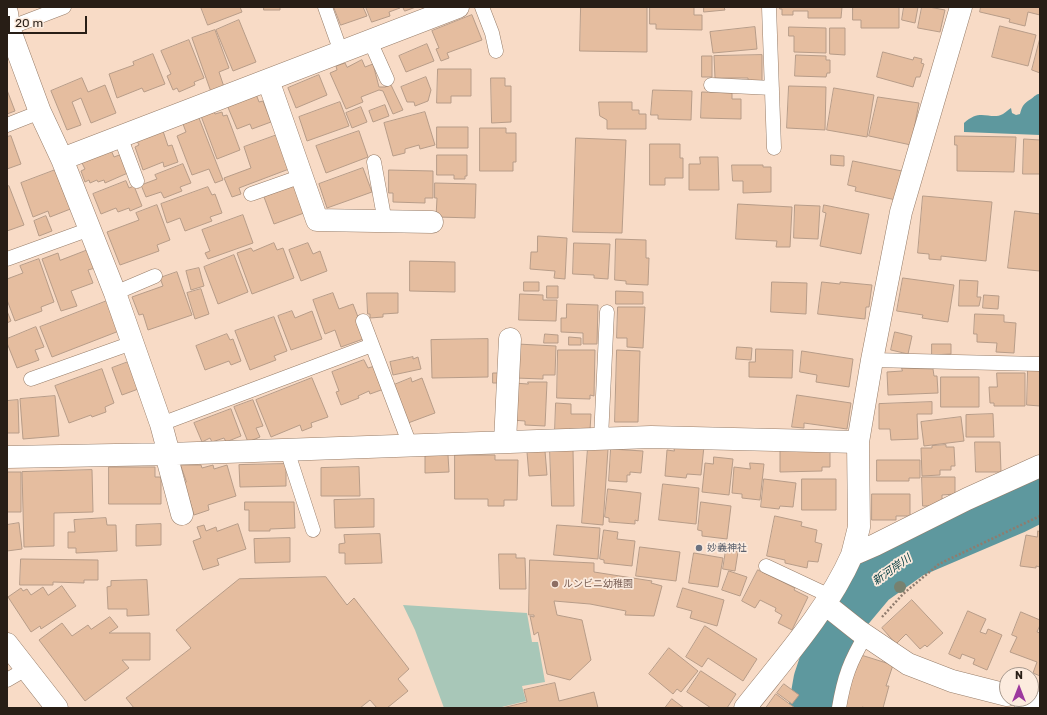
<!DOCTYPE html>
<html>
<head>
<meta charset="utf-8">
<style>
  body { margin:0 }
  #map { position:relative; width:1047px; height:715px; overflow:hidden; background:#f8dbc6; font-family:Rubik,sans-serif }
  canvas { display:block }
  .frame { position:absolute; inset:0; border:8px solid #281e16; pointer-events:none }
  .north { position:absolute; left:999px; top:667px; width:40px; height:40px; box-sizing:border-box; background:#fcebde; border:1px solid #a7998e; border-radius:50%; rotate:0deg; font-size:11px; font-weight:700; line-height:16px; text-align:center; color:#281e16 }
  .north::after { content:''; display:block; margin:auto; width:14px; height:18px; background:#9d399e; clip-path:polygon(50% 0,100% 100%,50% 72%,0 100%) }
  .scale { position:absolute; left:8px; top:16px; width:79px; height:18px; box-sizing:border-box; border:2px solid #281e16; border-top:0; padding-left:5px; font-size:12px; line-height:14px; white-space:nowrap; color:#281e16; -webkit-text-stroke:3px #fcebde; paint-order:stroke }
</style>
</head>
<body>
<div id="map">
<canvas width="1047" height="715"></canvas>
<div class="frame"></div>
<div class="north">N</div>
<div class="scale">20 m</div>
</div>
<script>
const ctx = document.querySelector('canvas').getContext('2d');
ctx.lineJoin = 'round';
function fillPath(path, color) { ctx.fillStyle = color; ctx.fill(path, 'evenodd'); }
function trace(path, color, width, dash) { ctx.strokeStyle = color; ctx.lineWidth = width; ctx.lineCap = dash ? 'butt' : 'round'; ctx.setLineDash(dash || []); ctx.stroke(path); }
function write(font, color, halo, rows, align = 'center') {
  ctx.font = font + ' Rubik,"Noto Sans JP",sans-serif'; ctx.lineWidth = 3.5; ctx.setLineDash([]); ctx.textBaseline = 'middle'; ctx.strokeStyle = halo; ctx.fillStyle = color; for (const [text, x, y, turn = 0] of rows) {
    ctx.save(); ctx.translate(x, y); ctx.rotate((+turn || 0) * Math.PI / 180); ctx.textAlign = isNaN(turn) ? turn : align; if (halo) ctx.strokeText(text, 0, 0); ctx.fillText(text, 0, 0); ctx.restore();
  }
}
fillPath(new Path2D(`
  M403,605l124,8 5,29h6l7,40 -23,4 4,15 -28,7h-54l-29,-78z`), '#a8c7b8');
fillPath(new Path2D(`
  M1040,94v41l-76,-3v-9c17,-16 26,-2 39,-9 3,-2 5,-4 8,-6l1,5 4,2 4,-1c2,-8 4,-11 11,-15 4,-3 5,-5 9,-5z`), '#5e989e');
trace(new Path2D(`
  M812,708l5,-28 12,-36 18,-31 26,-31 38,-27 103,-44 26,-13`), '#5e989e', 47);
const building = new Path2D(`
  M201,7h39l2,5 -34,13z
  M264,7h16v3h-16z
  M334,7h29l4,9 -26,9z
  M366,7h34v1l-11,4 1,4 -18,6z
  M403,7h13l-11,4z
  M581,7h66v45l-67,-1z
  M650,7h44v8h8v15l-46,-1v-5h-6z
  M704,7h20l1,3 -21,2z
  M780,7h62l-1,11h-33v-7h-15v4h-11v-6h-2z
  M853,7h46v21h-38v-8h-8z
  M904,7h14l-3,16 -13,-3z
  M922,7h7l16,3 -5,22 -22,-4z
  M981,7h59v8l-12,-3 -3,14 -16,-4 1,-3 -30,-7z
  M472,15l10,25 -35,13 2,5 -8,3 -5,-12 3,-1 -7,-17z
  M239,20l17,42 -23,9 -17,-41z
  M1000,26l36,9 -8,31 -36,-9z
  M755,27l2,22 -44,4 -3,-21z
  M789,27l37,1v25l-32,-1v-16h-5z
  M830,28h15v27l-15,-1z
  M215,30l14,38 -10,4 5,15 -13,5 -19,-54z
  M1040,38v35l-8,-3z
  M189,40l15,38 -10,4 1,3 -16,7 -2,-4 -4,2 -6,-14 4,-2 -10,-23z
  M427,44l7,17 -28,11 -7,-16z
  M883,52l30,8 1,-3 8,2 -1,4 3,1 -4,13h-4l-3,10 -36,-10z
  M153,54l12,30 -21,8 -2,-4 -25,10 -8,-24 25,-9 -1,-3z
  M762,55v26l-14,1v-4h-33l-1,-22z
  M796,55l30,1v4h4v13h-3l-1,4 -31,-1z
  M702,56h10v21h-10z
  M362,60l3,7 8,-3 6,23h6l6,-2 12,25 -10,4 -10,-23 -4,-1 -18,7 2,5 -17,7 -16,-36 7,-3 -1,-4 9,-3 2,4z
  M438,69h33v27h-20v7h-14z
  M319,75l8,20 -31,13 -8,-20z
  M426,77l5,13 -3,11 -13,5 -1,-4h-7l-6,-15z
  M82,78l6,14 17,-7 11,28 -25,10 -10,-25 -9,4 9,23 -14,5 -16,-39z
  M491,78h14v8h6v36l-19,1z
  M789,86l37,1 -1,43 -38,-2z
  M834,88l40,7 -7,42 -40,-7z
  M7,90l8,21 -8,3z
  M653,90l39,1 -1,29 -33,-1v-4h-7z
  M702,92l30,1v6h9v20l-40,-1z
  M256,94l3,8 4,-1 8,21 -19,7 -2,-5 -13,5 -10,-24z
  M878,97l41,6 -8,42 -42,-9z
  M340,102l9,24 -42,15 -8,-24z
  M599,102h33v8h7v4h7v15h-39v-9l-7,-4z
  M385,105l4,11 -16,6 -4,-11z
  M361,107l6,15 -15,6 -6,-15z
  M213,111l2,3 7,-2 1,4 4,-1 13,35 -23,9 -16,-43z
  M425,112l10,33 -15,4 -1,-4 -14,4v4l-12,3 -9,-33z
  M199,118l24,62 -8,3 -6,-14 -17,6 -15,-39 9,-4 -3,-8z
  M437,127h31v21h-31z
  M480,128h26v5h10v29h-3v9h-33z
  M163,131l5,15 4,-1 6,17 -14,5 -1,-5 -20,8 -8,-23 4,-2 -2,-4z
  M359,131l9,26 -42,16 -10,-27z
  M277,135l12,34 -50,19 2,6 -9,3 -8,-19 27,-10 -7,-21z
  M11,136l10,28 -14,5v-32z
  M955,136l61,1 -2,35 -57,-1v-26h-2z
  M576,138l50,2 -4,93 -49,-1z
  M1024,139l16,1v34h-17z
  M650,144h30v14h3v20h-18v7h-15z
  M111,150l3,7 8,-3 8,18 -25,11 -1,-3 -6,2 -1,-2 -7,3 -1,-3 -4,2 -4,-11 4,-2 -3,-6z
  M437,155h30v21h-2v3h-11v-4h-17z
  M831,155l13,1v10l-13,-1z
  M700,157h18l1,33h-30v-26h11z
  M853,161l49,10 -6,29 -41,-9 1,-4 -8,-2z
  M183,164l8,19 -11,4 2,4 -18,7 -3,-6 -15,5 -5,-12 16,-6 -2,-4z
  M732,165h31v2h8v25l-28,1v-12h-10z
  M363,168l9,24 -45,16 -8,-24z
  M58,169l15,39 -23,9 -2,-6 -15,6 -12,-34z
  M389,170l44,1v27h-8v5l-32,-1v-9h-4z
  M126,181l3,7 5,-2 8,20 -12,5 -1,-3 -11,4 -2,-4 -15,6 -8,-20z
  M435,183l41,1 -1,34 -39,-1 1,-19h-2z
  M9,186l15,39 -17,6v-44z
  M294,186l10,27 -30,11 -10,-27z
  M208,187l4,8 3,-1 7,19 -12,4 2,4 -27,10 -5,-13 -13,5 -6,-19z
  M923,196l69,6 -6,59 -45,-5v4l-12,-1v-5l-11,-1z
  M738,204l54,3 -2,40h-14l1,-6 -41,-2z
  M157,205l13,35 -13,5 2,6 -39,14 -13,-33 32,-12 -3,-7z
  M795,205l25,1 -2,33 -24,-1z
  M824,205l45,9 -8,40 -41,-8 6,-33 -3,-1z
  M1015,211l25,3v57l-32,-3z
  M243,215l10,28 -45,16 -3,-6 5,-2 -8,-21z
  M46,216l6,15 -13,5 -5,-15z
  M538,236l29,2 -2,41 -11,-1 1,-7 -25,-2 1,-17h6z
  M616,239l30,1v18h3l-1,27 -22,-1v-3l-11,-1z
  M274,243l3,7 6,-2 11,30 -42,16 -15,-41 14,-5 2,3z
  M308,243l5,11 7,-3 7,20 -26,10 -12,-31z
  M574,243l36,1 -2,35 -14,-1v-3l-21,-1z
  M88,250l7,18 -7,2 5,13 -22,8 6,15 -16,5 -19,-52 16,-6 2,7z
  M234,255l14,37 -30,12 -14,-37z
  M39,259l15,43 -13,5 1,4 -27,10 -8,-21v-21l16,-6 -3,-7z
  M410,261l45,1v30l-45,-1z
  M199,268l5,18 -13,4 -5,-19z
  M177,272l15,43 -44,15 -5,-16 -4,1 -7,-18 31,-11 -3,-8z
  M903,278l51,7 -6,37 -26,-4 1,-3 -26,-4z
  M960,280l18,1 -1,16h4l-2,9h-20z
  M524,282h15v9h-15z
  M772,282l35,1 -1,31 -35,-2z
  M822,282l18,2v-2l32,3 -3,22h-3l-1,12 -47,-5z
  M547,286h11v12h-11z
  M201,289l8,25 -14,5 -8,-26z
  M616,291l27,1v12h-27z
  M333,293l6,16 14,-5 13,34 -25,9 -6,-17 -10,4 -12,-34z
  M367,293h31v20l-15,1v3l-13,1v-4h-2z
  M520,294l23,1v5h14l-1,21 -37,-1z
  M984,295l15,1 -1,13 -15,-1z
  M107,301l12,30 -67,26 -12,-30z
  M567,304l31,1 -1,39h-14v-11l-22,-1v-14h5z
  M618,307h27l-2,41 -16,-1v-9h-10z
  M7,311l4,10 -4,2z
  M292,311l3,7 17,-7 10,28 -31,11 -13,-34z
  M975,314l29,1v7l12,1 -2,30 -18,-1 1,-9 -20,-1v-8h-3z
  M274,317l13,34 -13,5 2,4 -26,10 -15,-39z
  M36,327l8,20 -9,3 4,10 -22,8 -10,-25v-4z
  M895,332l17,4 -4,18 -17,-4z
  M227,334l3,6 3,-1 8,22 -10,4 -2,-4 -24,9 -9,-24z
  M545,334l13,1v8h-14z
  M569,337l12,1v7h-12z
  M488,339v38l-56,1 -1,-38z
  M517,344l39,2 -1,29h-12v4l-28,-1z
  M932,344h19v10l-19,1z
  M737,347l15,1 -1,12 -15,-1z
  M756,349l37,1 -1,28 -43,-1v-15h6z
  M558,350h37l-1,46 -4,-1v4l-33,-1z
  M617,350l23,1 -2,71h-23z
  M802,351l51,8 -4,28 -33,-5 1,-7 -17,-3z
  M413,357v2l5,-2 3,12 -28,6 -3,-13z
  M364,360l4,8 7,-2 9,23 -14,5 -1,-3 -11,5 1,2 -18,7 -5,-13 3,-1 -7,-19z
  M131,361l10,27 -19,7 -10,-27z
  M902,368l31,1 1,7h3l1,17 -50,2 -1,-23 15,-1z
  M102,369l12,34 -9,4 1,5 -14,5 -1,-2 -22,8 -14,-37z
  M1028,370h12v36l-13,-1z
  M493,373h12v10h-12z
  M997,373h28v33h-31v-3h-4l-1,-16h8z
  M941,377h38v30h-38z
  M312,378l16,39 -17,6 1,4 -10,4 -2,-6 -29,12 -15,-37z
  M411,378l1,4 10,-4 13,35 -27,10 -14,-38z
  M528,382h19l-2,44 -20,-1v-4l-13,-1 2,-37 14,1z
  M797,395l54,8 -4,26 -43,-6v5l-12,-1z
  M55,396l4,40 -36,3 -3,-40z
  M18,400l1,33h-12v-32z
  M253,400l10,26 -7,2 4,9 -12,5 -14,-35z
  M932,402v12h-15l1,25 -27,1 -1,-11h-11v-25z
  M556,403l15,1v10h20l-1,16 -21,-1v2h-14z
  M231,409l10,27 -15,6 -2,-4 -12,4 -2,-4 -8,4 -8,-19z
  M993,414l1,23h-28v-22z
  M961,417l3,24 -40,5 -3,-24z
  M975,442h25l1,30h-25z
  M674,445l30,1 -3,29 -14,-1 -1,4 -21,-2 2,-26 7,1z
  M946,445v2h8l1,19h-4v4h-11v5l-18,1 -1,-28h11v-2z
  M588,448l20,1 -5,76 -21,-2z
  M550,449h23l1,57h-22z
  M611,449l32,2 -2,22 -11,-1v3h-3v7l-18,-1z
  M830,450v17h-8v4l-42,1v-21z
  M545,451l2,24 -18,1 -2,-24z
  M448,455l1,17 -24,1v-17z
  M455,455h40v5h23l-1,40h-13v6h-16v-7h-33z
  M714,457l19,2 -4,36 -27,-3 3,-29 8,1z
  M877,460h43v18h-11v3h-32z
  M750,463l14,1 -4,36 -18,-2v-4l-10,-1 2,-26 16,2z
  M286,464v22l-46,1 -1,-22z
  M181,465h20l1,3 11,-3 1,4 13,-4 9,31 -28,9 1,5 -15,5 -5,-17h-2l-4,-15 3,-1z
  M109,467h46v10h6v27h-52z
  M359,467l1,29h-39v-28z
  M92,470l1,42 -39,1v33l-30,1 -2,-75z
  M7,472h14v40h-14z
  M922,477h33v17l-13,1v11h-19z
  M764,479l32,4 -3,24 -13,-1 -1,3 -18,-2z
  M802,479h34v31h-34z
  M663,484l36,4 -3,36 -37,-4z
  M608,489l33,4 -3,28 -3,-1v4l-26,-2v-4l-4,-1z
  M872,494h38v22h-14v4h-24z
  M374,499v28l-39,1 -1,-28z
  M245,502h49l1,26 -25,1v2h-21v-21h-4z
  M701,502l30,4 -4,33 -25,-3v-5l-4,-1z
  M775,516l27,6 -1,4 16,4 -2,12 7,2 -4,18 -10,-1 -1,7 -22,-5v-3l-18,-4z
  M106,518l1,7h9l1,26 -41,2v-5h-8v-16h7l-1,-12z
  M19,523l3,26 -15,2v-26z
  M161,524v21l-25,1v-21z
  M238,524l8,25 -29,10 2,6 -16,5 -10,-29 8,-3 -4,-11 7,-2 2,6 10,-4 1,4z
  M557,525l43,3 -2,31 -44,-4z
  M604,530l14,2 -1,7 18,2 -3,25 -28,-3v-3l-4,-1z
  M1038,531l2,1v35l-4,-1v2l-16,-2 6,-31 11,2z
  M380,534l2,29 -37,1v-11h-6v-9l6,-1 -1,-8z
  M290,538v24l-35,1 -1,-24z
  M640,547l40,5 -4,29 -40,-5z
  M726,550l12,2 -3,19 -12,-2z
  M694,553l29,5 -5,29 -29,-4z
  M499,554h17v4h9l1,31h-26z
  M21,559l77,1v20h-14v3l-31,-1v3h-33z
  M530,560l64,3v9l58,9 -1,2 11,3 -8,30 -29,-1 1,-4 -36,-7 -36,-3 3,14 25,5 9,40 -21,20 -23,-6 -9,-42 -4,3 -4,-19 4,1v-2h-5z
  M758,570l37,18 -1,2 14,7 -16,33 -14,-7 4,-8 -7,-4 1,-3 -16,-8 -5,8 -13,-7z
  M729,571l18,6 -7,19 -18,-6z
  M326,577l21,28 7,-7 55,71 -11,10 10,12 -21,17h-10l-7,-8 -10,8h-226l-8,-10 65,-50 -15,-18 63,-51z
  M147,580l2,35 -22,1v-7h-19l-1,-22 4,-1v-5z
  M62,586l14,20 -35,23 -1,-3 -9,6 -23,-35 13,-9 2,3 4,-2 4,6 12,-8 5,8z
  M683,588l41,12 -7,26 -27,-8 2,-7 -15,-4z
  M912,600l31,33 -16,14 -2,-2 -5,4 -14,-15 -10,10 -14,-16z
  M968,611l18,8 -6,13 6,2 2,-5 14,6 -15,35 -14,-6 2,-5 -13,-5 -2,5 -11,-5z
  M1021,612l19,8v5l-3,7 3,1v43l-7,-3 4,-11 -27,-10 7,-15 -5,-2z
  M110,617l8,10 -9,6h41v27h-28l7,8 -44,33 -46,-61 23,-17 10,13 16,-11 3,4z
  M705,626l52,33 -14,22 -35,-23 -6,9 -16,-10z
  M669,648l29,23 -17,21 -4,-3 -4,5 -24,-20z
  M861,655l32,10 -7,21h3l-6,22h-17l-4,-1v1h-19z
  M701,671l35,23 -9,14h-16l-24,-16z
  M555,683l4,18 35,-9 4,16h-96l25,-6 -3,-12z
  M784,684l15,11 -7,9 -15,-11z
  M776,694l19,14h-29z
  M672,699l12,9h-19z`);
fillPath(building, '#e5bd9f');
trace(building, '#b79c88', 1);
const lane = new Path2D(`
  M325,7l16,45
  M482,7l10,26 4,18
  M769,7l5,141
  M9,28l55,-21
  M370,41l17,38
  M711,85l61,3
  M7,125l33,-13
  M120,136l17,45
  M374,162l11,60
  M251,194l51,-18
  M7,259l83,-30
  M115,293l40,-17
  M363,321l47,124
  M872,360l168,4
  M31,379l101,-36
  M161,424l211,-79
  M601,438l6,-126
  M287,450l26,80
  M766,566l64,30
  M7,680l19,-11
  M839,708c5,-30 11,-47 27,-73`);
const street = new Path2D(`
  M7,13l2,15 31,84 22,47 53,134 46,131 8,30
  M268,80l49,140 115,2
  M62,159l396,-152
  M505,442l5,-103
  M166,454l16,60
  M7,457l162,-3 482,-17 207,5
  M852,555l7,-28 -1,-85 14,-82 29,-148 60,-205
  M825,604l34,27 49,33 44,17 55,14
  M1023,699l17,4
  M745,708c37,-47 83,-98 107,-153l23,-10 92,-46 73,-33`);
const primary = new Path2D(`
  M7,644l50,64`);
trace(lane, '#977d69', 15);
trace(street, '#977d69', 23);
trace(primary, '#977d69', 23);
trace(new Path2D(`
  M882,617l21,-23 36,-30 101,-48`), '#907c6e', 2.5, [2, 2]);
trace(lane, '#fff', 14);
trace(street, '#fff', 22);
trace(primary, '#fff', 22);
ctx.fillStyle = '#77816f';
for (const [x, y] of [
  [900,587]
]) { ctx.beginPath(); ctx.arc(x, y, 6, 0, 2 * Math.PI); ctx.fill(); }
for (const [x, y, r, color] of [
  [699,548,4,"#6b7280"],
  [555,584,4,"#8d6e63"]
]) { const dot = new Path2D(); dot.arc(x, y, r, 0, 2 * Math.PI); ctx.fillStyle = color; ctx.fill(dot); trace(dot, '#fcebde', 1.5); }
write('10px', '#5b616d', '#fcebde', [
  ["妙義神社",707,548]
], 'left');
write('10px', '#785e54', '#fcebde', [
  ["ルンビニ幼稚園",563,584]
], 'left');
write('italic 11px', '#003b3f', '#fcebde', [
  ["新河岸川",892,570,-35]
]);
</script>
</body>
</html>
